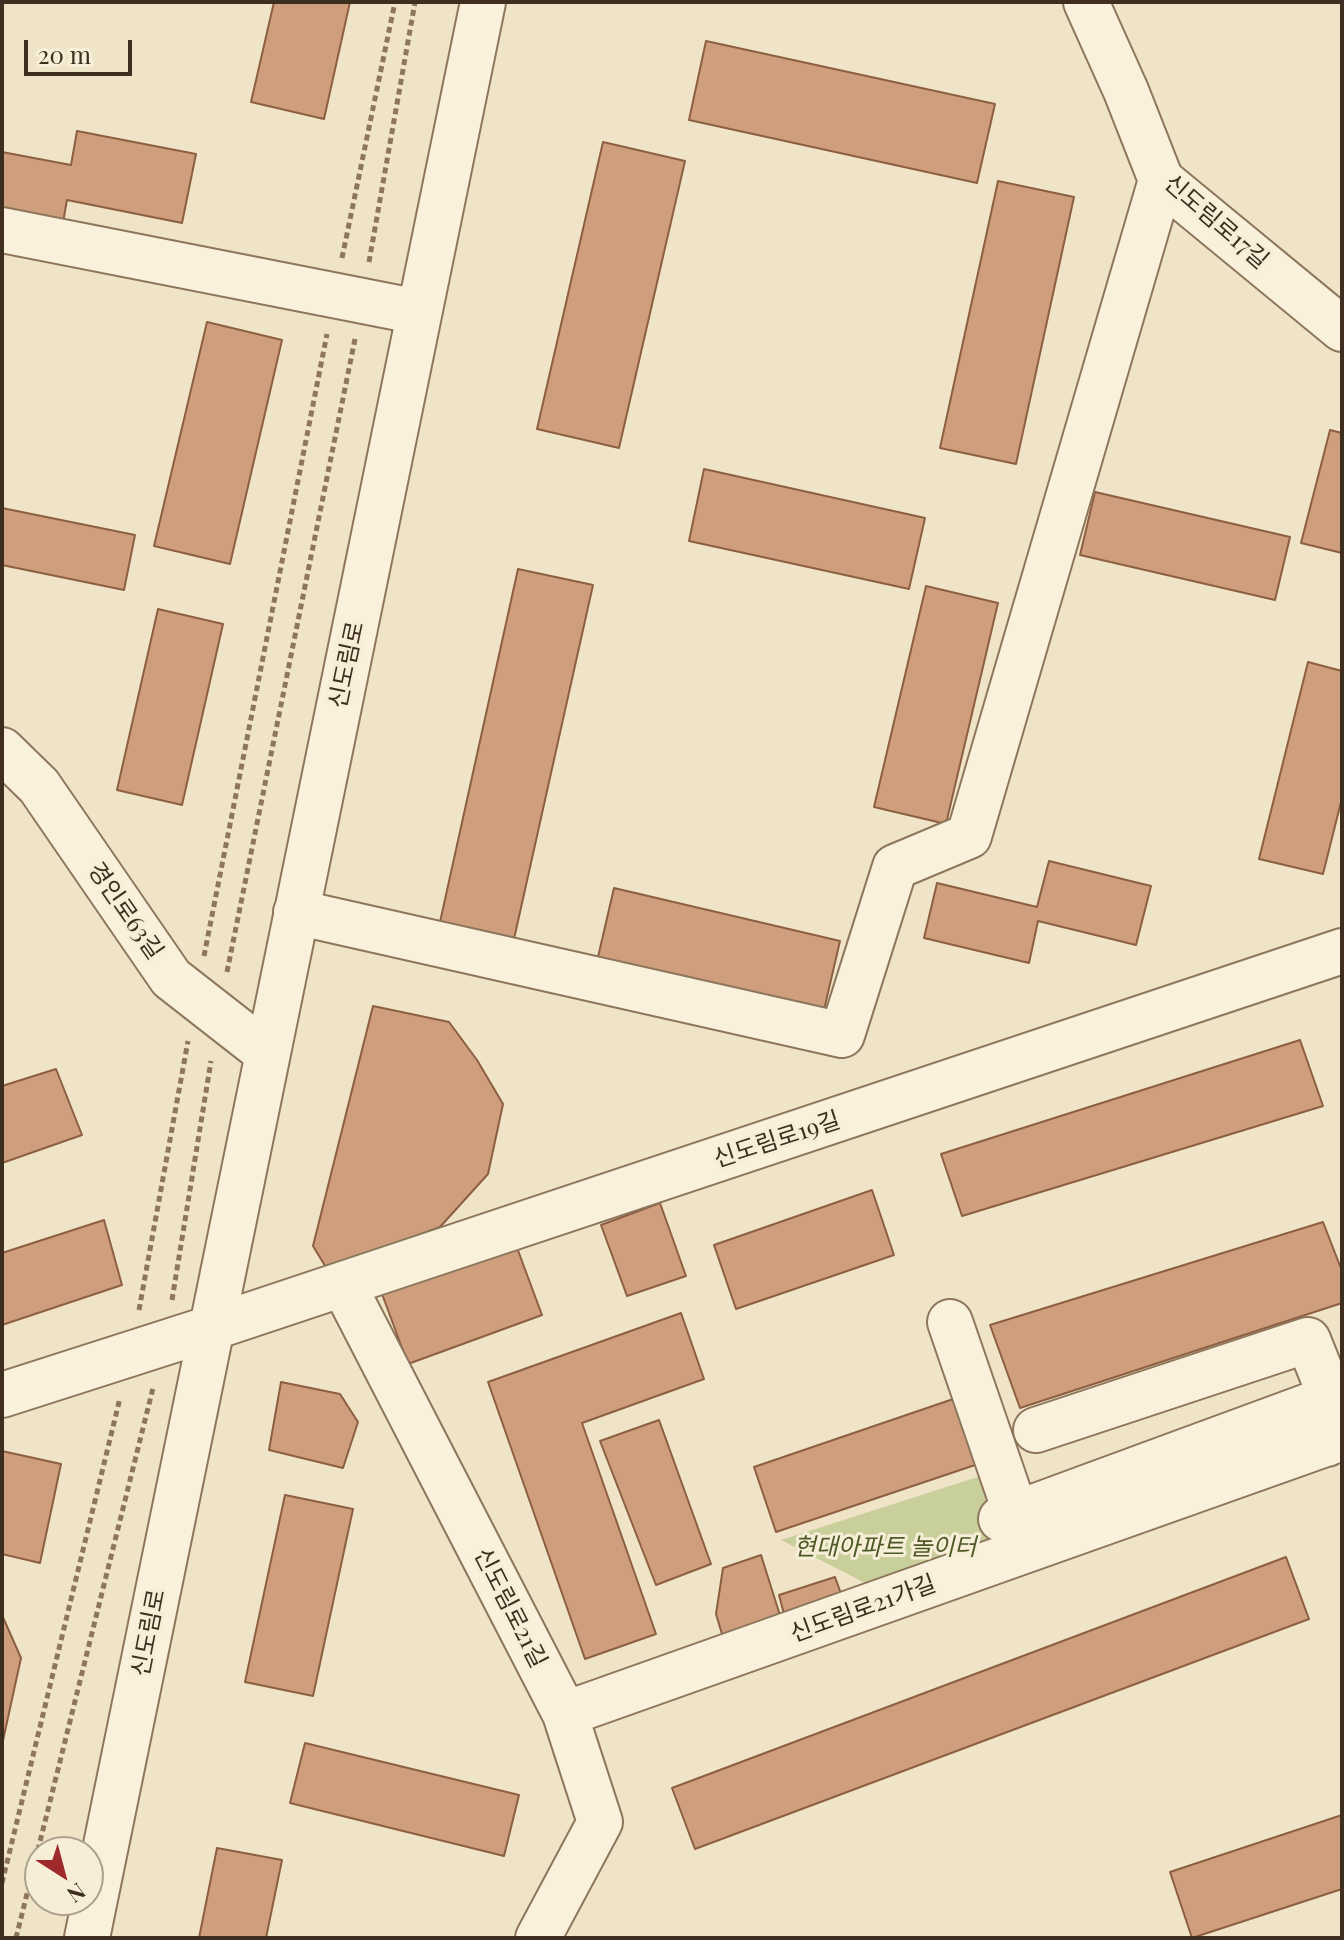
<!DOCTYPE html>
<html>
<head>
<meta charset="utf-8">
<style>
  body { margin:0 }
  #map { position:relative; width:1344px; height:1940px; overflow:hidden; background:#f0e4c8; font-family:"Playfair Display",serif }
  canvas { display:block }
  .frame { position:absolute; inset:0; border:4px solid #3d2e20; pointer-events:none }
  .north { position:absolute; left:24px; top:1836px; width:80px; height:80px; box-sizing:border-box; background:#f7eed8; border:2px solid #ada18e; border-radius:50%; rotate:144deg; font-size:22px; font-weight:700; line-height:32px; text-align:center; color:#3d2e20 }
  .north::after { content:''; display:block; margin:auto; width:28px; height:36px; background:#9e2a2b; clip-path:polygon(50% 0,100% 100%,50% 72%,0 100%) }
  .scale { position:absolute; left:24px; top:40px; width:108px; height:36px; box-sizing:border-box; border:4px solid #3d2e20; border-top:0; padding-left:10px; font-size:24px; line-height:28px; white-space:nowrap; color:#3d2e20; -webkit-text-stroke:6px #f7eed8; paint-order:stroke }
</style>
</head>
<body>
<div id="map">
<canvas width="1344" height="1940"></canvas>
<div class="frame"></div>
<div class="north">N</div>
<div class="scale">20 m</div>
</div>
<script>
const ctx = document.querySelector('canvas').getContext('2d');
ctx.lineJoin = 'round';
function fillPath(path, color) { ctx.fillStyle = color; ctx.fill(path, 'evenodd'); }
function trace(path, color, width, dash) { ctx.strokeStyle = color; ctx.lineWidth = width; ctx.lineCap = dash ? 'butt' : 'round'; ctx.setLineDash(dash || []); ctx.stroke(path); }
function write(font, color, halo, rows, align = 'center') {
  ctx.font = font + ' "Playfair Display","Noto Sans KR",serif'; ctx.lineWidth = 6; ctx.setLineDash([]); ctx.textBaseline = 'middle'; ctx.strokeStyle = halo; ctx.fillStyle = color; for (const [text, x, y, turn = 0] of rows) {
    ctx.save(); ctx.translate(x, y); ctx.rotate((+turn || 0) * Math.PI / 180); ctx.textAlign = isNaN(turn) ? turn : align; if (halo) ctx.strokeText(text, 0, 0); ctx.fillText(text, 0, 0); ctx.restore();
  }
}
fillPath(new Path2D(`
  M984,1475l28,71 -131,45 -100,-51z`), '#c9cf9b');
const building = new Path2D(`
  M274,2h76l-26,117 -73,-17z
  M706,41l289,63 -18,79 -288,-63z
  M77,131l119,23 -14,69 -115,-23 -5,28 -60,-12v-64l69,13z
  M603,142l82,19 -66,287 -82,-19z
  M998,181l76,16 -58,267 -76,-16z
  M207,322l75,18 -52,224 -76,-18z
  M1330,430l12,3v120l-41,-10z
  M704,469l221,49 -16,71 -220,-48z
  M1095,492l195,45 -15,63 -195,-45z
  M2,508l133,27 -11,55 -122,-25z
  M518,569l75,16 -79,354 -74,-17z
  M926,586l72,17 -52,221 -72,-17z
  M158,609l65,15 -41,181 -65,-15z
  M1308,662l34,9v127l-19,76 -64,-15z
  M1049,861l102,25 -15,59 -98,-24 -9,42 -105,-25 13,-55 100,24z
  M614,888l226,53 -16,69 -226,-53z
  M373,1006l76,16 28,38 26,44 -15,70 -48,53 -113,42 -14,-23z
  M1300,1040l23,66 -361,110 -21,-62z
  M56,1069l26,66 -80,28v-77z
  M872,1190l22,65 -158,54 -22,-64z
  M660,1203l26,73 -59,20 -26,-71z
  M104,1220l18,65 -120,40v-72z
  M1323,1222l19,49v32l-322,105 -30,-83z
  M516,1245l26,70 -134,49 -26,-70z
  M681,1313l23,66 -122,44 74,211 -71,25 -97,-277z
  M281,1382l59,12 18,28 -15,46 -74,-18z
  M962,1396l22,66 -208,70 -22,-65z
  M659,1420l52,144 -55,21 -56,-144z
  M2,1451l59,13 -21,99 -38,-9z
  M285,1495l68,14 -40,187 -68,-14z
  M761,1555l22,70 -58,19 -9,-30 7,-46z
  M1286,1557l23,62 -614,230 -23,-61z
  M835,1577l13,36 -59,20 -10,-38z
  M2,1615l19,43 -19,87z
  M305,1743l214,52 -15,61 -214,-53z
  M1342,1815v74l-150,49 -22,-66z
  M217,1848l65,12 -16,78h-67z`);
fillPath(building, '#cf9f7d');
trace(building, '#8d5f41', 2);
const minor = new Path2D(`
  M1086,2l40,89 35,89 181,149
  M2,230l417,82
  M2,750l37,36 132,192 96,75
  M296,912l546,123 53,-168 74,-31 192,-656
  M343,1284l222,430 35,108 -62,116
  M950,1322l66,192 -15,5
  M2,1395l209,-67 1131,-377
  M1036,1430l272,-90 34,85
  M1001,1519l310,-114 16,39
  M565,1714l777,-276
  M87,1938l396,-1936`);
trace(minor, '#8d765c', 48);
trace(new Path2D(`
  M342,258l53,-256
  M369,262l46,-260
  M204,956l123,-622
  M227,972l128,-633
  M172,1300l39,-239
  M139,1310l49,-269
  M2,1883l118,-485
  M16,1938l137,-550`), '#8d765c', 5, [6, 4]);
trace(minor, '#faf1dc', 44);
write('24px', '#3d2e20', '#f7eed8', [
  ["신도림로17길",1216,222,41],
  ["신도림로",347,665,-78],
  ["경인로63길",125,911,55],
  ["신도림로19길",777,1140,-18],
  ["신도림로21길",510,1608,63],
  ["신도림로21가길",863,1609,-20],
  ["신도림로",149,1633,-79]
]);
write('italic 24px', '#4d5a26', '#f7eed8', [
  ["현대아파트 놀이터",885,1548]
]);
</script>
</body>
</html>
